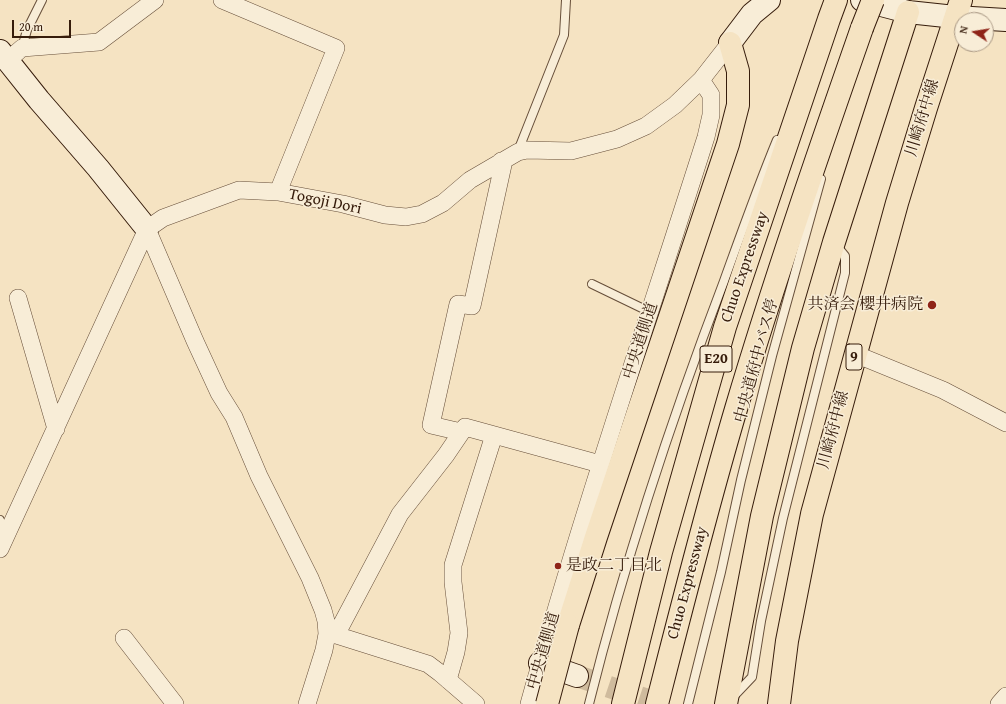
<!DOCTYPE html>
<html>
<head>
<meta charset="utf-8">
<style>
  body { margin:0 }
  #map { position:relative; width:1006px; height:704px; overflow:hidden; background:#f5e3c2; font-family:"Gentium Book Plus",serif }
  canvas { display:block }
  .north { position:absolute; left:954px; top:12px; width:40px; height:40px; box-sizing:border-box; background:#f8edd7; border:1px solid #aa9985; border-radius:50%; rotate:282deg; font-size:11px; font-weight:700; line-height:16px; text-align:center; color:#361c0b }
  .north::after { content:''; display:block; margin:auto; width:14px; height:18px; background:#8f2418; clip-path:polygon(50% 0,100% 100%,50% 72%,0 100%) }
  .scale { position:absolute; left:12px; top:20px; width:59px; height:18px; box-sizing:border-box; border:2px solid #361c0b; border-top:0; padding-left:5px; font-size:12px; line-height:14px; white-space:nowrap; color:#361c0b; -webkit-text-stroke:3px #f8edd7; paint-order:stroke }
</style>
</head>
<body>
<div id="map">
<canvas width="1006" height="704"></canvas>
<div class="north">N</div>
<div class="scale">20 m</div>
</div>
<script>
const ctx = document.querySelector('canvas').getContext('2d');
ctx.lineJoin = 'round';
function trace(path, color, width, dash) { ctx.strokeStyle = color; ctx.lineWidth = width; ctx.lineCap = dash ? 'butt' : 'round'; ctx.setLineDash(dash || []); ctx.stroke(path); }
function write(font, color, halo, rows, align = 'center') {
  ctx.font = font + ' "Gentium Book Plus","Noto Serif JP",serif'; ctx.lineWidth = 3; ctx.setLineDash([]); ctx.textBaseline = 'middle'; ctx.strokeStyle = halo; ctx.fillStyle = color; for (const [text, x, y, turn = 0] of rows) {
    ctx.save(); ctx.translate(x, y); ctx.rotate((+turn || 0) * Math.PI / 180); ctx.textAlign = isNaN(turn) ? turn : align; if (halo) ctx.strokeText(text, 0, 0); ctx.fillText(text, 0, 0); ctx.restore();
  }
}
trace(new Path2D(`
  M577,676l83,28`), '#cfbb9d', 22, [22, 11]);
const lane = new Path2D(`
  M22,48l5,-18 15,-30
  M518,151l46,-116 2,-35
  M592,284l58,28
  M0,520l6,14
  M733,697l19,-20 9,-56 22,-103 62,-245v-17l-9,-11
  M589,704c36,-144 82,-284 135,-423 17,-47 34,-95 53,-141
  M688,704l33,-132 20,-92 31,-124 49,-177`);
const street = new Path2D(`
  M222,0l114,48 -58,144
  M7,61l15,-13 77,-6 56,-42
  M147,229l16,-11 76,-28 39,2 65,12 42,11 21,2 16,-3 21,-11 27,-23 48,-28 9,-2 44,1 46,-12 29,-13 29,-21 26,-25 29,-37
  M147,229l48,112 24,52 15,24 25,59 51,102 13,32 3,11 1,13 -3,16 -17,54
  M18,298l38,131
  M855,354l88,36 63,33
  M461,432l-30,-7 27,-121 14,2 31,-141 -2,-4
  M0,549l147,-320
  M327,634l9,1 92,29 12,9 36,31
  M336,635l64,-121 46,-59 19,-28 135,37
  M124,638l51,66
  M448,680l8,-28 3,-19 -6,-51v-17l41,-130
  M529,704c53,-191 117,-378 177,-567l5,-22v-20l-10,-15
  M999,704l7,-8`);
const secondary = new Path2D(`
  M862,0l46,12 47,5 51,3
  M730,43l22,-29 17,-14
  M0,51l39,49 59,68 49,61
  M540,663l37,13`);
const primary = new Path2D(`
  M779,704l8,-63 25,-127 85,-311 29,-95 35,-108`);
const highway = new Path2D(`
  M568,625l28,-88 132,-393 10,-39v-34l-8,-28
  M623,704l38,-152 64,-225 104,-308 7,-19
  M657,704c25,-98 50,-197 79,-295 38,-128 82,-255 126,-381
  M726,704l36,-188 41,-168 31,-106 74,-230`);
trace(lane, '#664e39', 10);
trace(street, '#664e39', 18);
trace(secondary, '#361c0b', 24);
trace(primary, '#361c0b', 24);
trace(highway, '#361c0b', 24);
trace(lane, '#f8edd7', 8);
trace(street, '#f8edd7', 17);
trace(secondary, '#f8edd7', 22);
trace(primary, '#f5e3c2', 22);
trace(highway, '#f5e3c2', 22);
const highwayBridge = new Path2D(`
  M862,28l11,-28
  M547,704l21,-79`);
trace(highwayBridge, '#361c0b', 24, []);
trace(highwayBridge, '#f5e3c2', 22);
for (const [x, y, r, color] of [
  [932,305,5,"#8f2418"],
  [558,566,4,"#8f2418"]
]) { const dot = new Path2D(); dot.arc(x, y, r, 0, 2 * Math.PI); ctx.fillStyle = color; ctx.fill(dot); trace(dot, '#f8edd7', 1.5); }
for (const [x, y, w] of [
  [854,357,16],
  [716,359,32]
]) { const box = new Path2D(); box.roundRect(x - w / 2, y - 13, w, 26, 3); ctx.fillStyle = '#f8edd7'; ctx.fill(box); trace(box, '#361c0b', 1); }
write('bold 15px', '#361c0b', null, [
  ["9",854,357],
  ["E20",716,359]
]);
write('16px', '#361c0b', '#f8edd7', [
  ["川崎府中線",923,118,-73],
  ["Togoji Dori",325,202,12],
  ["Chuo Expressway",745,267,-71],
  ["中央道側道",641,341,-72],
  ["中央道府中バス停",757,361,-75],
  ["川崎府中線",834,430,-75],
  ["Chuo Expressway",688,583,-75],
  ["中央道側道",544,651,-74]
]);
write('16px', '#361c0b', '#f8edd7', [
  ["共済会 櫻井病院",923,305],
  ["是政二丁目北",566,566,"left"]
], 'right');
</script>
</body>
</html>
